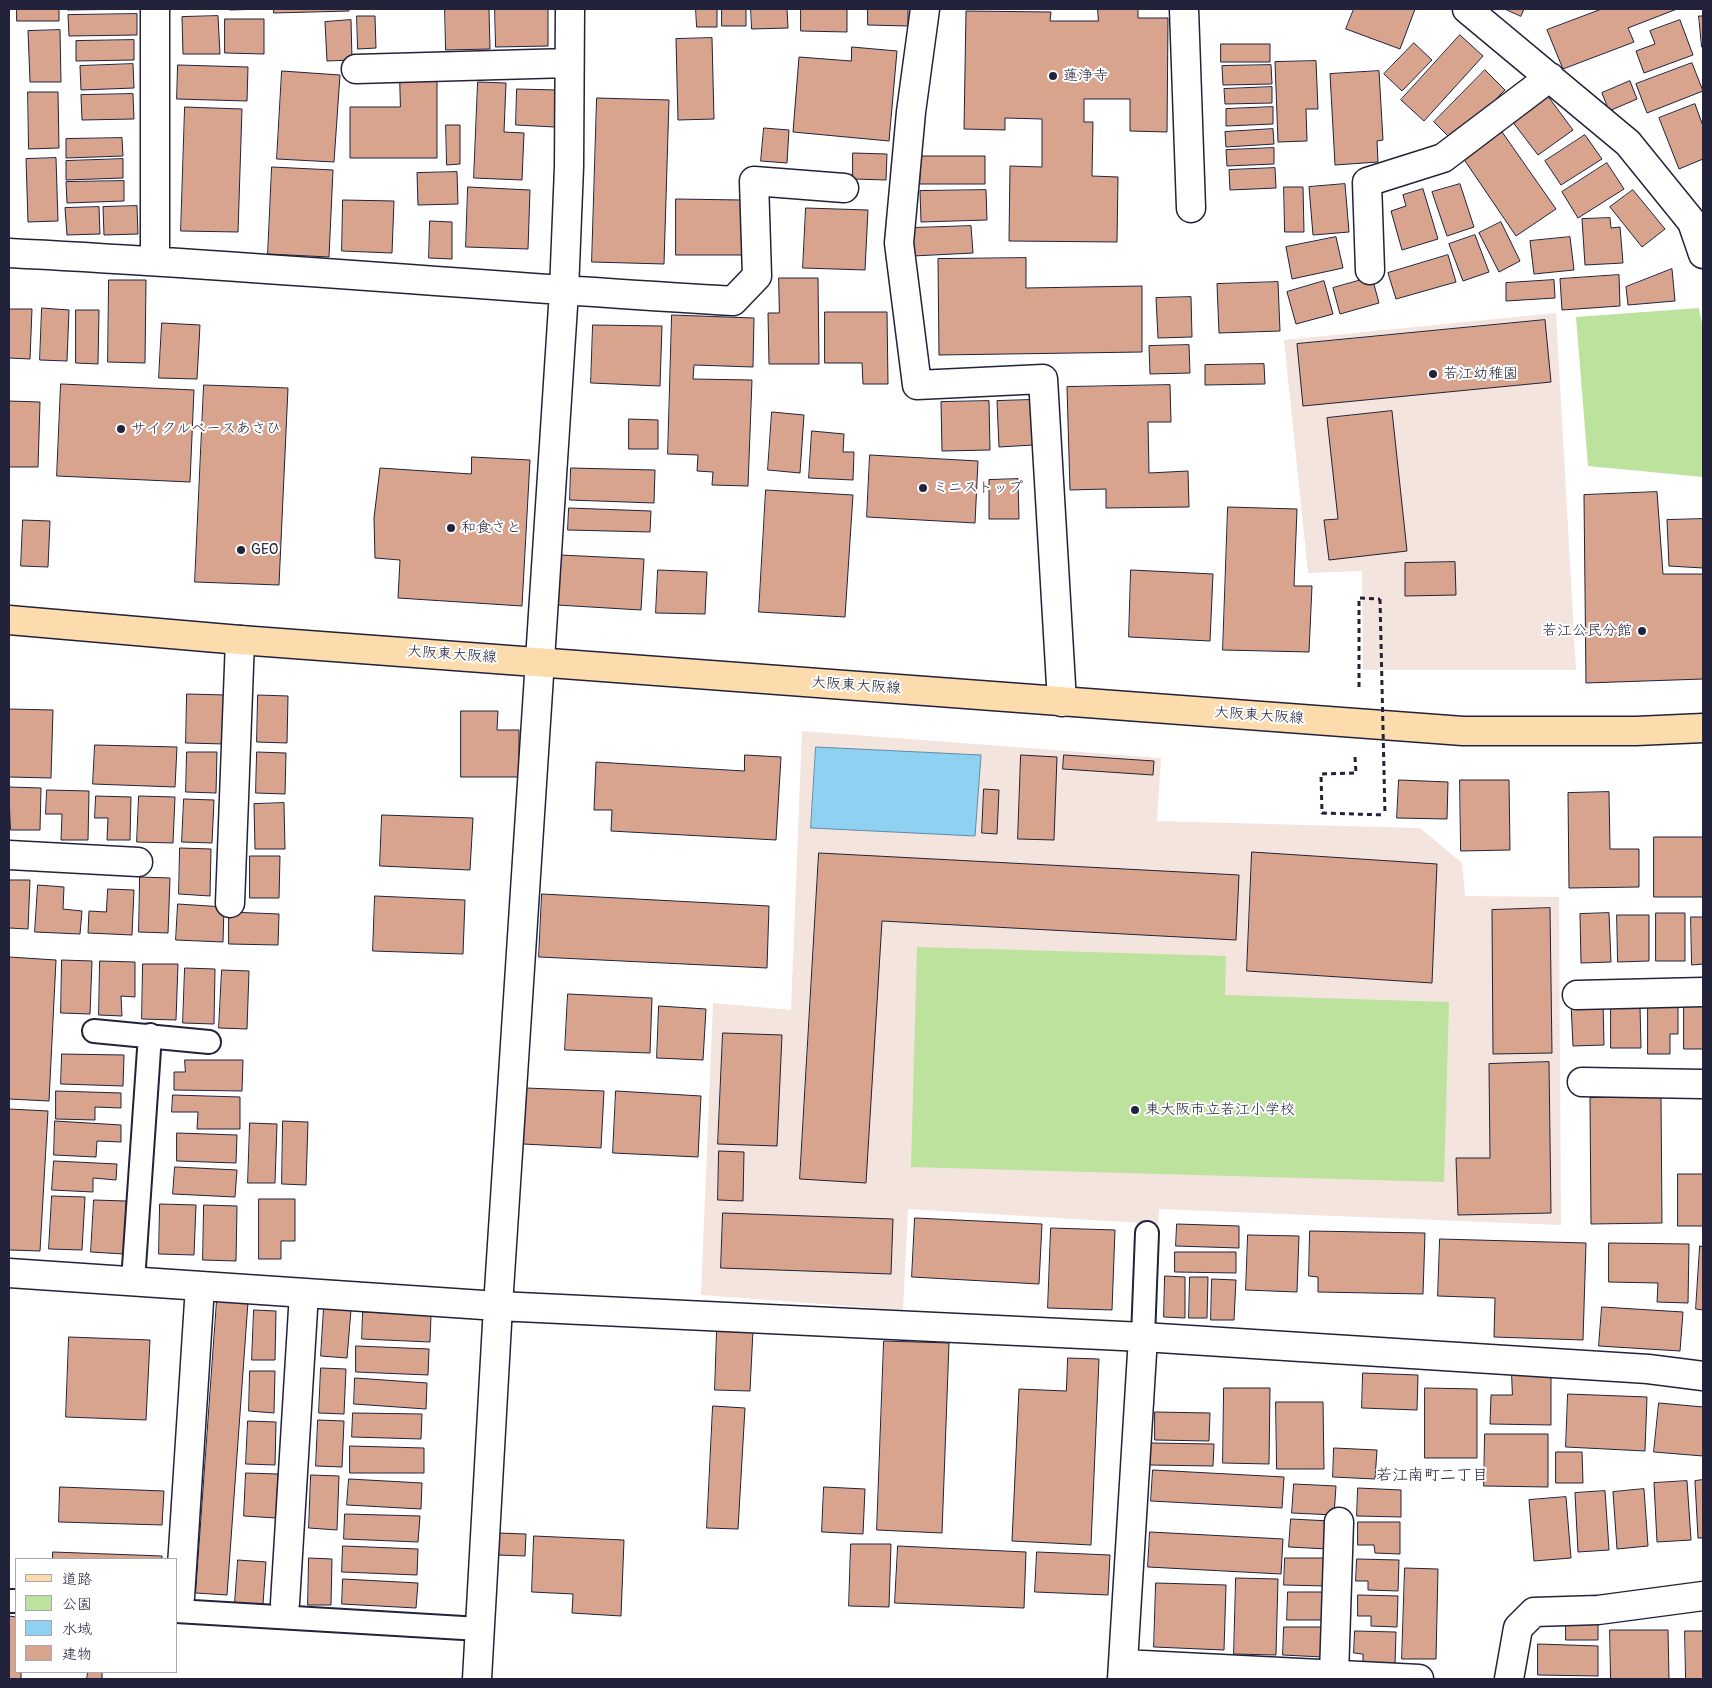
<!DOCTYPE html>
<html>
<head>
<meta charset="utf-8">
<style>
  body { margin:0 }
  #map { position:relative; width:1712px; height:1688px; overflow:hidden; background:#fff; font-family:Pangolin,"Klee One",sans-serif }
  canvas { display:block }
  .frame { position:absolute; inset:0; border:10px solid #22223b; pointer-events:none }
  .legend { position:absolute; left:15px; top:1558px; width:162px; height:115px; box-sizing:border-box; background:#fff; border:1px solid #a7a7b1; margin:0; padding:6px 9px; list-style:none; font-size:15px; color:#22223b }
  .legend li { display:flex; align-items:center; gap:10px; height:25px }
  .legend b { width:25px; border:1px solid #a7a7b1 }
</style>
</head>
<body>
<div id="map">
<canvas width="1712" height="1688"></canvas>
<div class="frame"></div>
<ul class="legend">
<li><b style="height:6px;background:#fcdcac"></b>道路</li>
<li><b style="height:14px;background:#bde29d"></b>公園</li>
<li><b style="height:14px;background:#8fd1f1"></b>水域</li>
<li><b style="height:14px;background:#d8a48d"></b>建物</li>
</ul>
</div>
<script>
const ctx = document.querySelector('canvas').getContext('2d');
ctx.lineJoin = 'round';
function fillPath(path, color) { ctx.fillStyle = color; ctx.fill(path, 'evenodd'); }
function trace(path, color, width, dash) { ctx.strokeStyle = color; ctx.lineWidth = width; ctx.lineCap = dash ? 'butt' : 'round'; ctx.setLineDash(dash || []); ctx.stroke(path); }
function write(font, color, halo, rows, align = 'center') {
  ctx.font = font + ' Pangolin,"Klee One",sans-serif'; ctx.lineWidth = 4; ctx.setLineDash([]); ctx.textBaseline = 'middle'; ctx.strokeStyle = halo; ctx.fillStyle = color; for (const [text, x, y, turn = 0] of rows) {
    ctx.save(); ctx.translate(x, y); ctx.rotate((+turn || 0) * Math.PI / 180); ctx.textAlign = isNaN(turn) ? turn : align; if (halo) ctx.strokeText(text, 0, 0); ctx.fillText(text, 0, 0); ctx.restore();
  }
}
fillPath(new Path2D(`
  M1556,313l20,357h-213l-1,-99 -54,2 -24,-233z
  M802,731l359,27 -4,63 263,7 42,35 3,33 94,1 2,328 -402,-16 -1,15 -250,-15 -5,101 -202,-15 12,-292 78,7z`), '#f3e4dd');
fillPath(new Path2D(`
  M1699,308l4,21v148l-115,-11 -12,-149z
  M917,947l309,9 -1,39 224,7 -5,180 -533,-15z`), '#bde29d');
const water = new Path2D(`
  M816,747l165,8 -6,81 -164,-8z`);
fillPath(water, '#8fd1f1');
trace(water, '#638ba8', 1);
const building = new Path2D(`
  M17,9h42v12h-42z
  M68,9h70l-70,1z
  M230,9h36l-36,1z
  M274,9h75v2l-75,2z
  M445,9h44l1,40 -44,1z
  M495,9h53v37l-52,1z
  M696,9h21v18h-20z
  M722,9h24v17h-24z
  M751,9h36l1,19 -36,1z
  M801,9h46v23l-46,-1z
  M868,9h40v17l-40,-1z
  M1098,9h40v9h30l-1,114 -37,-1v-32h-46v23h9l-1,54 26,1 -1,65 -108,-1 1,-75 32,1v-48l-37,-1v12l-41,-1 2,-118 85,1 -1,9h48z
  M1354,9h61l-15,40 -54,-20z
  M1505,9h19l-3,7z
  M1602,9h75l-49,19 6,14 -71,27 -16,-39z
  M137,14v21l-68,1 -1,-21z
  M218,16l2,38h-37l-1,-37z
  M357,16h18l1,32 -18,1z
  M1699,16h4v31h-1z
  M225,19h39v35l-39,-1z
  M351,20l1,40 -25,1 -2,-39z
  M1680,20l13,35 -49,18 -8,-22 19,-7 -5,-13z
  M60,30l1,52h-31l-2,-51z
  M1460,35l23,21 -59,65 -23,-21z
  M712,38l2,81 -36,1 -2,-81z
  M134,40v20l-58,1v-20z
  M1414,43l18,17 -30,31 -18,-17z
  M1221,44h49v18h-49z
  M852,47l45,4 -8,90 -96,-9 6,-75 52,4z
  M1316,61l2,48h-12l1,32 -29,1 -3,-80z
  M1692,63l11,28 -56,22 -11,-29z
  M133,64l1,24 -53,2 -1,-24z
  M178,65l70,2 -1,34 -70,-2z
  M1271,65l1,19 -49,1 -1,-19z
  M1485,70l20,20 -51,52 -20,-20z
  M282,71l58,4 -6,87 -57,-3z
  M1379,71l4,69 -6,1 1,21 -43,3 -5,-91z
  M400,76h37v82h-87v-51h50z
  M1630,81l7,18 -28,12 -7,-18z
  M478,82l28,1 -2,49 20,1 -2,47 -48,-2z
  M1272,87v16l-47,1 -1,-15z
  M517,89l40,1 -2,37 -39,-2z
  M28,92h30l1,56 -30,1z
  M133,94l1,25 -52,1 -1,-25z
  M1547,95l26,35 -35,25 -26,-34z
  M597,98l72,2 -5,164 -72,-2z
  M1695,104l8,22v33l-24,10 -20,-51z
  M185,107l57,2 -4,123 -57,-1z
  M1273,107v17l-47,2v-17z
  M446,125h14v39l-13,1z
  M764,128l25,2 -2,33 -26,-2z
  M1273,129l1,15 -48,3 -1,-15z
  M1500,129l56,80 -40,27 -55,-81z
  M1585,135l17,24 -41,26 -16,-24z
  M122,138l1,18 -57,2v-19z
  M1274,148v16l-47,2 -1,-16z
  M853,153l34,1 -1,26 -33,-1z
  M921,156h64v28h-65z
  M56,158l2,63 -30,1 -2,-63z
  M123,159v19l-57,2v-19z
  M1607,163l17,26 -46,29 -16,-26z
  M272,167l61,3 -4,87 -61,-3z
  M1275,168l1,20 -46,2 -1,-20z
  M457,172l1,32 -40,1 -1,-32z
  M124,181v20l-57,2 -1,-21z
  M1345,184l4,48 -36,3 -4,-48z
  M1460,184l14,43 -27,9 -15,-44z
  M468,187l62,3 -2,59 -62,-2z
  M1284,187h19l1,45h-19z
  M1423,189l15,50 -36,11 -11,-39 15,-5 -3,-11z
  M986,190l1,30 -66,2 -1,-31z
  M1633,190l32,39 -23,18 -32,-40z
  M676,199l66,1v55h-66z
  M343,200l51,1 -2,52 -50,-2z
  M137,206l1,28 -34,1 -1,-28z
  M99,207l1,27 -33,1 -2,-27z
  M806,208l62,2 -3,60 -62,-2z
  M1610,218l1,10 9,-1 3,36 -38,2 -3,-46z
  M430,221l22,1v37l-23,-1z
  M1501,222l19,39 -21,11 -20,-39z
  M971,226l2,27 -60,3 -1,-28z
  M1475,235l14,37 -26,9 -14,-37z
  M1336,237l7,31 -51,11 -6,-32z
  M1570,237l4,33 -40,4 -4,-33z
  M1448,255l8,27 -60,17 -8,-26z
  M1026,258v30l116,-2v66l-203,3 -1,-96z
  M1672,269l3,32 -47,4 -2,-18z
  M1619,275l1,31 -58,4 -2,-31z
  M1372,277l7,26 -39,11 -7,-26z
  M779,278h39l1,86h-50l-1,-51h11z
  M109,280h37l-1,83 -37,-1z
  M1554,280l1,18 -49,3v-18z
  M1324,281l9,33 -37,10 -9,-32z
  M1278,282l2,49 -61,2 -2,-49z
  M1191,297l1,40 -34,1 -2,-40z
  M42,308l27,2 -2,51 -27,-1z
  M9,309h23l-2,50 -21,-1z
  M76,310h23l-1,54 -22,-1z
  M825,312h62l1,72h-25l-1,-21h-37z
  M672,315l82,3 -1,49 -59,-2 -1,14 59,1 -4,106 -36,-1 1,-13 -16,-1 1,-16 -30,-1z
  M1545,320l6,62 -248,24 -6,-62z
  M162,323l38,2 -3,54 -38,-1z
  M593,325l69,1 -2,60 -69,-3z
  M1189,345l1,28 -40,1 -1,-28z
  M1264,364l1,20 -60,1v-20z
  M61,384l133,6 -4,92 -133,-6z
  M204,385l84,3 -9,197 -84,-3z
  M1170,385l1,37h-23l1,51 39,-2 1,36 -83,1v-19l-36,1 -3,-103z
  M1030,400l3,45 -34,2 -2,-46z
  M9,401l31,1 -2,65h-29z
  M989,401l1,49 -48,1 -1,-49z
  M1392,411l15,140 -78,9 -5,-40 14,-1 -11,-101z
  M772,412l32,3 -4,58 -32,-3z
  M629,419l29,1v29h-29z
  M812,431l32,3 -1,18h11l-1,28 -44,-2z
  M870,455l108,6 -3,62 -108,-6z
  M472,457l58,3 -8,146 -124,-8 2,-38 -25,-2 -1,-40 6,-50 91,6z
  M571,468l84,2 -1,33 -84,-3z
  M1018,479l1,40h-30v-39z
  M766,490l87,5 -8,122 -86,-5z
  M1657,492l6,82h40v105l-117,4 -2,-188z
  M1228,507l69,2 -3,77h18l-3,66 -86,-2z
  M569,508l82,3 -1,21 -82,-2z
  M1703,519v49l-34,-2 -2,-46z
  M23,520l27,1 -2,46 -27,-1z
  M560,555l84,4 -3,51 -84,-5z
  M1455,562l1,33 -51,1v-33z
  M658,570l49,2 -2,42 -49,-1z
  M1131,570l82,4 -3,67 -81,-4z
  M187,694l39,1 -1,49 -39,-1z
  M258,695l30,1 -1,47 -30,-1z
  M9,709l44,1 -2,68 -42,-1z
  M461,711h37l-1,19h22v47h-58z
  M95,745l82,2 -2,40 -82,-3z
  M187,752h30l-1,41 -30,-1z
  M257,752l29,1 -1,41 -29,-1z
  M745,755l36,2 -5,83 -165,-9 1,-21h-18l2,-48 148,9z
  M1021,755l36,2 -3,83 -36,-1z
  M1064,755l90,6 -1,14 -90,-6z
  M1399,780l49,2 -1,37 -50,-1z
  M1460,780h49l1,70 -49,1z
  M9,787l32,1 -1,42h-29z
  M984,789l15,1 -2,44 -15,-1z
  M47,790l42,1 -1,49h-27l1,-26h-16z
  M1609,792l1,57h29v38l-70,1 -1,-95z
  M96,796l35,1 -1,43h-23l1,-22h-13z
  M139,796l36,1 -2,46 -36,-1z
  M184,799l30,1 -2,43 -30,-1z
  M284,803l1,46h-30l-1,-45z
  M382,815l91,3 -3,52 -90,-4z
  M1654,837h49v60h-49z
  M180,848l31,1 -1,47 -31,-2z
  M1252,852l185,12 -5,119 -185,-12z
  M819,853l420,22 -3,65 -354,-19 -16,262 -66,-4z
  M250,856h30l-1,42h-29z
  M140,877l30,1 -2,55 -29,-1z
  M9,880h21l-2,49 -19,-1z
  M38,885l26,2 -1,22 19,2 -2,23 -45,-2z
  M108,889l26,1 -2,45 -44,-2 1,-22 17,1z
  M542,894l227,12 -2,62 -228,-11z
  M375,896l90,4 -2,54 -90,-3z
  M178,904l46,3 -1,35 -47,-2z
  M1550,908l2,145 -59,1 -1,-144z
  M229,912l50,2 -1,31 -49,-1z
  M1609,913l2,49 -30,1 -1,-49z
  M1656,913h29v48h-29z
  M1617,915h32v46l-31,1z
  M1691,917h12v47l-11,1z
  M9,957l47,3 -7,141 -40,-2z
  M62,960l30,1 -2,53 -29,-1z
  M100,961l35,1v35l-14,-1 1,20 -23,-1z
  M143,964h35l-2,56 -34,-1z
  M185,968l30,1 -1,55 -31,-1z
  M222,970l27,1 -2,58 -28,-1z
  M568,994l84,4 -2,55 -85,-3z
  M1603,1002l1,43 -31,1 -2,-43z
  M1648,1003h30v31h-8v20h-22z
  M1684,1004h19v45h-19z
  M659,1006l47,3 -3,51 -46,-2z
  M1611,1006h29l1,42h-30z
  M723,1033l59,2 -5,111 -59,-2z
  M62,1054l62,1 -1,31 -62,-2z
  M185,1060h58l-1,31 -68,-1v-18h11z
  M1549,1062l2,151 -93,2 -2,-57h34l-1,-94z
  M526,1088l78,3 -3,57 -78,-4z
  M56,1091l65,2v15l-26,-1v13l-39,-1z
  M616,1091l85,5 -3,61 -85,-4z
  M173,1095l67,2v32h-43l1,-17h-26z
  M1661,1096l1,127 -71,1 -1,-126z
  M9,1109l39,2 -8,140 -31,-1z
  M55,1121l66,4v17l-24,-1 -1,16 -42,-2z
  M283,1121l25,1 -2,63 -24,-1z
  M250,1123l27,1 -2,59h-27z
  M177,1133l60,2 -1,28 -59,-2z
  M719,1151l25,1 -1,49 -25,-1z
  M54,1161l63,3 -1,16 -23,-2v14l-41,-2z
  M175,1167l62,3 -2,27 -62,-3z
  M1678,1174h25v52h-25z
  M52,1196l33,1 -3,53 -33,-1z
  M259,1199h36v42h-14v18h-22z
  M94,1200l32,1 -2,53 -33,-2z
  M160,1204l36,1 -2,50 -35,-1z
  M204,1205l33,1 -1,55 -33,-1z
  M723,1213l170,6 -2,55 -170,-6z
  M915,1218l127,6 -3,60 -127,-7z
  M1177,1224l62,2v22l-63,-2z
  M1051,1228l64,2 -3,80 -64,-2z
  M1310,1231l115,2 -2,61 -105,-2v-15l-9,-1z
  M1248,1235l51,1 -2,56 -51,-2z
  M1440,1239l146,4 -3,97 -89,-3 1,-39 -57,-2z
  M1609,1243l80,1 -1,59 -31,-1 1,-19 -49,-1z
  M1700,1246l3,1v63l-7,-1z
  M1175,1252h61v21l-61,-1z
  M1165,1276l20,1v41l-21,-1z
  M1190,1277h18l-1,41h-18z
  M1212,1279l24,1 -2,40h-23z
  M217,1300l31,2 -21,293 -31,-2z
  M1602,1307l81,5 -3,39 -81,-5z
  M324,1308l27,2 -4,48 -26,-2z
  M254,1310l22,1 -1,49h-23z
  M363,1312l68,3 -1,27 -68,-3z
  M717,1329l36,1 -3,61 -35,-1z
  M69,1337l81,3 -4,80 -80,-3z
  M884,1341l65,2 -7,190 -65,-3z
  M356,1346l73,3 -1,26 -72,-3z
  M1068,1358l31,1 -8,186 -79,-4 7,-152 47,2z
  M321,1368l25,1 -2,45 -25,-1z
  M250,1371h25l-1,42 -25,-2z
  M1363,1373l55,2 -1,35 -55,-2z
  M1512,1375l39,1v49l-61,-1 1,-29h21z
  M355,1378l72,5 -1,26 -72,-5z
  M1224,1388h46l-1,76 -46,-1z
  M1425,1388l52,1v69h-52z
  M1568,1394l79,3 -2,54 -79,-4z
  M1276,1402h47l1,67h-47z
  M1659,1403l44,4v49l-49,-4z
  M713,1406l32,2 -7,121 -31,-1z
  M1155,1412l55,1 -1,28 -54,-1z
  M353,1413l69,1 -1,25 -69,-2z
  M318,1420l26,1 -2,46 -26,-1z
  M248,1421l28,1 -1,43 -29,-1z
  M1485,1434h63v53l-64,-1z
  M1150,1443l64,1 -1,22 -64,-1z
  M350,1446l74,2v25h-74z
  M1334,1448l43,2 -2,29 -42,-2z
  M1556,1452h26l1,31h-27z
  M1153,1470l131,7 -2,31 -131,-7z
  M246,1473l32,1 -2,44 -32,-2z
  M311,1475l28,1 -2,54 -28,-2z
  M349,1479l73,4 -1,26 -74,-4z
  M1703,1480v58h-5l-3,-57z
  M1687,1481l4,59 -34,2 -3,-59z
  M1294,1484l42,2 -2,29 -42,-2z
  M60,1487l104,4 -2,34 -103,-3z
  M824,1487l41,2 -2,45 -41,-2z
  M1358,1488l43,2v27l-44,-1z
  M1644,1489l4,57 -31,3 -4,-57z
  M1605,1491l4,59 -31,2 -3,-59z
  M1566,1497l5,61 -37,3 -5,-61z
  M345,1514l75,2 -2,26 -74,-3z
  M1291,1519l39,2 -2,28 -39,-2z
  M1358,1522h42v32l-25,-1 -1,-8h-16z
  M1150,1532l133,7 -2,35 -133,-7z
  M499,1533l27,1 -1,22 -27,-1z
  M534,1536l90,4 -3,76 -49,-3 1,-19 -41,-2z
  M851,1544h40l-2,63 -40,-1z
  M343,1546l75,3 -1,26 -75,-3z
  M898,1546l128,6 -2,56 -129,-5z
  M53,1552l109,4v3h-109z
  M1037,1552l73,3 -2,40 -73,-3z
  M309,1558l23,1 -1,46h-23z
  M1285,1558h41v28l-42,-1z
  M1357,1559l42,1 -1,31 -30,-1v-9h-12z
  M238,1560l28,2 -3,42 -28,-1z
  M1405,1568l33,1 -2,90h-34z
  M1236,1578l42,1 -2,76 -42,-1z
  M343,1579l75,4 -2,25 -74,-4z
  M1156,1583l70,2 -2,65 -70,-3z
  M1288,1592h36l-1,28h-36z
  M1358,1595l40,1 -1,31 -26,-1v-10h-13z
  M9,1616l7,1v55h5v7h-12z
  M1566,1624h32v16h-32z
  M1284,1627h39l-1,30 -39,-2z
  M1610,1630h58l1,49h-58z
  M1355,1631l41,1 -1,33 -32,-1v-10l-9,-1z
  M1685,1631h18v48h-17z
  M1538,1644l60,2v30l-60,-1z
  M88,1672h14v7h-15z`);
fillPath(building, '#d8a48d');
trace(building, '#22223b', 1);
const service = new Path2D(`
  M94,1031l115,11
  M133,1281l17,-246
  M1143,1337l4,-104
  M9,1601h7
  M176,1611l304,18`);
const minor = new Path2D(`
  M155,9v251
  M925,9l-14,103 -12,131 18,142 126,-6 19,323
  M1184,9l7,199
  M1467,9l161,134 64,79 11,32
  M356,69l213,-6
  M9,253c241,12 482,34 724,48l24,-25 -3,-95 90,7
  M1370,270l-3,-88 76,-24 107,-81
  M9,855l129,7
  M230,903l10,-263
  M1577,995l126,-3
  M1582,1082l121,2
  M9,1273l489,33 645,31 505,32 55,7
  M180,1597l20,-311
  M285,1603l19,-310
  M1123,1664l296,15
  M1334,1675l5,-153
  M477,1679l21,-373 66,-1015 5,-124 1,-158
  M1122,1679l21,-342
  M1509,1679l9,-51 16,-16 64,-2 105,-14`);
const primary = new Path2D(`
  M9,620l231,20 1223,91h173l67,-3`);
trace(service, '#22223b', 26);
trace(minor, '#22223b', 31);
trace(primary, '#22223b', 31);
trace(new Path2D(`
  M1359,687v-89l21,1
  M1355,757l1,16 -35,1 1,39 63,2`), '#22223b', 3, [5, 4]);
trace(service, '#fff', 22);
trace(minor, '#fff', 28);
trace(primary, '#fcdcac', 28);
trace(new Path2D(`
  M1380,599l5,216`), '#22223b', 3, [5, 4]);
for (const [x, y, r, color] of [
  [1053,76,5,"#22223b"],
  [1433,374,5,"#22223b"],
  [121,429,5,"#22223b"],
  [923,488,5,"#22223b"],
  [451,528,5,"#22223b"],
  [241,550,5,"#22223b"],
  [1642,631,5,"#22223b"],
  [1135,1110,5,"#22223b"]
]) { const dot = new Path2D(); dot.arc(x, y, r, 0, 2 * Math.PI); ctx.fillStyle = color; ctx.fill(dot); trace(dot, '#fff', 2); }
write('15px', '#22223b', '#fff', [
  ["蓮浄寺",1063,76],
  ["若江幼稚園",1443,374],
  ["サイクルベースあさひ",131,429],
  ["ミニストップ",933,488],
  ["和食さと",461,528],
  ["GEO",251,550],
  ["若江公民分館",1632,631,"right"],
  ["東大阪市立若江小学校",1145,1110]
], 'left');
write('15px', '#22223b', '#fff', [
  ["大阪東大阪線",452,655,4],
  ["大阪東大阪線",856,686,4],
  ["大阪東大阪線",1259,716,4]
]);
write('16px', '#22223b', '#fff', [
  ["若江南町二丁目",1432,1476]
]);
</script>
</body>
</html>
